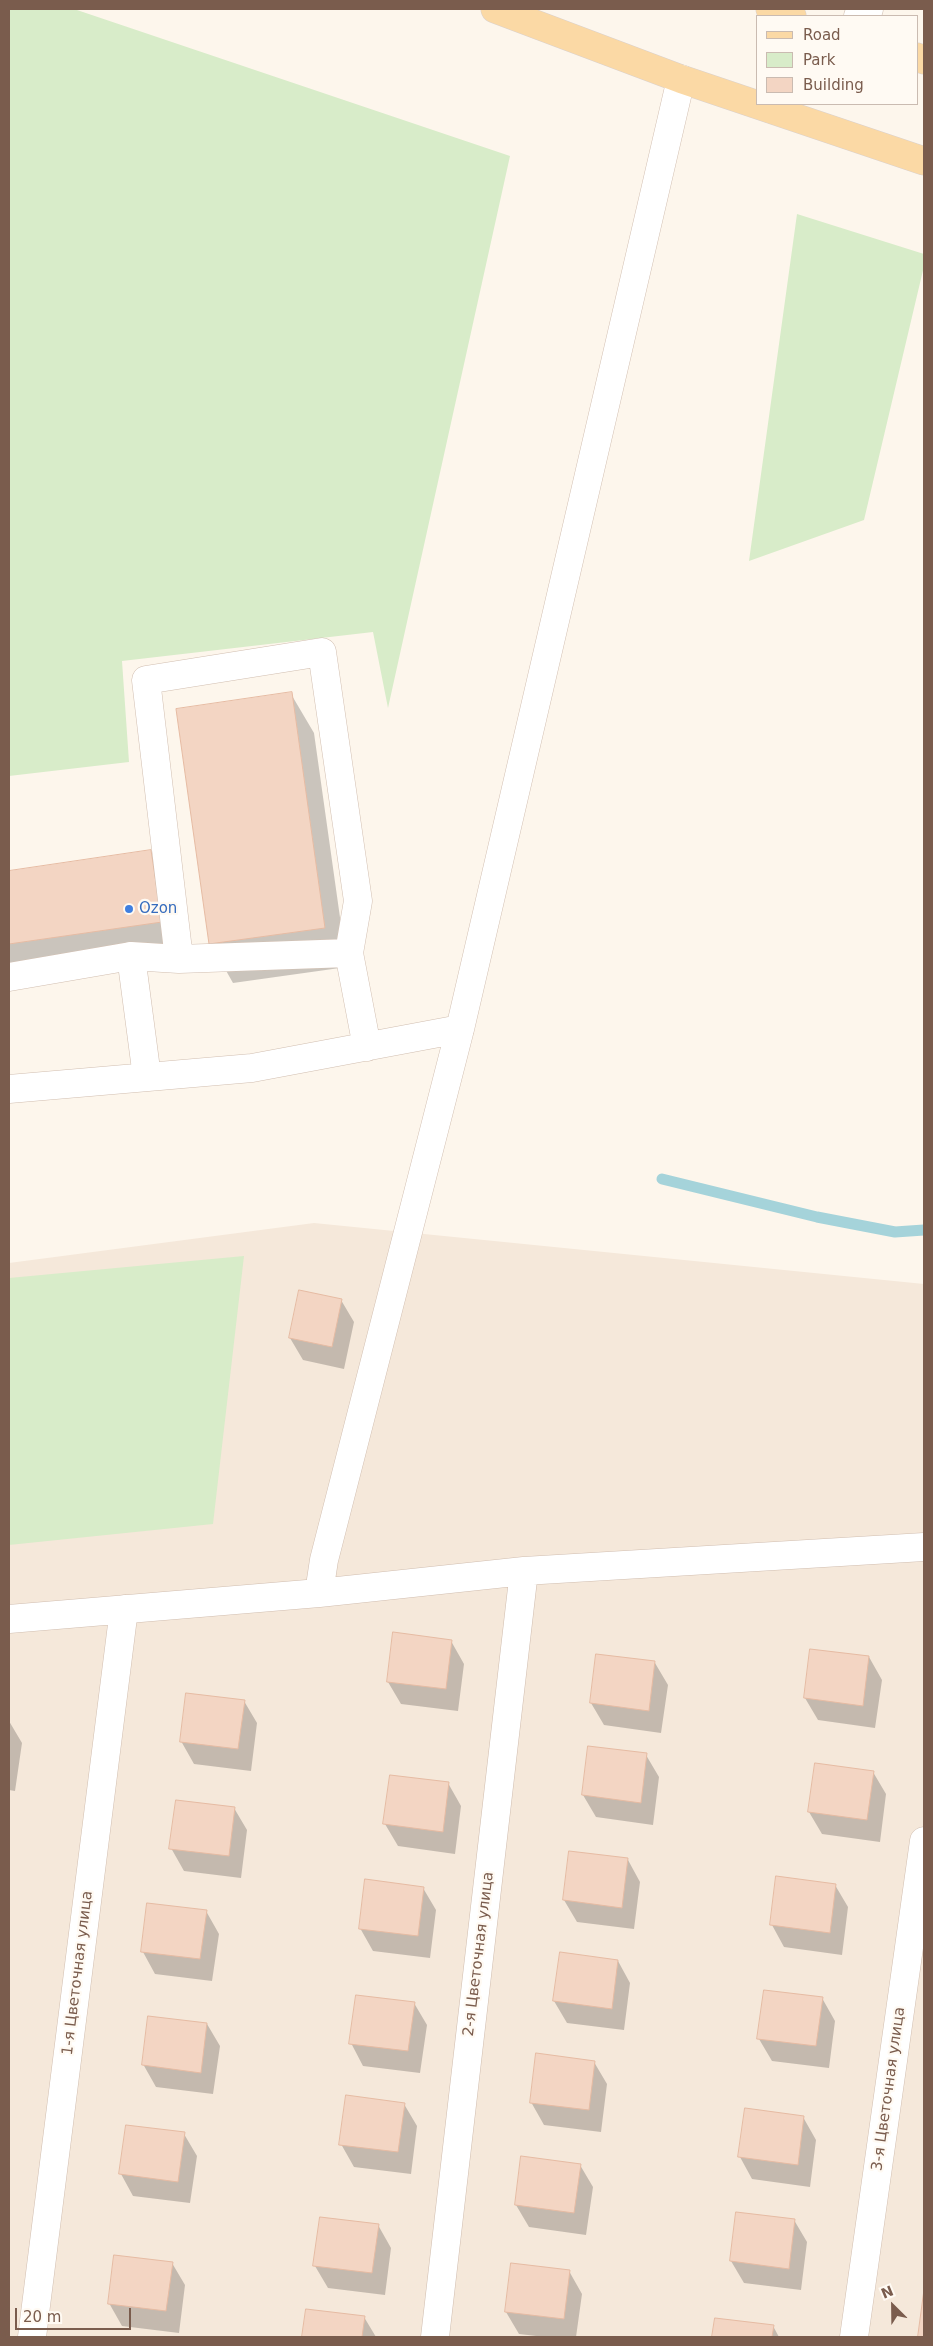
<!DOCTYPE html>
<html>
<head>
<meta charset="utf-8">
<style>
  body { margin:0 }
  #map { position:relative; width:933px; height:2346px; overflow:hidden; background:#fdf6ec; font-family:"DejaVu Sans",sans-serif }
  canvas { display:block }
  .frame { position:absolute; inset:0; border:10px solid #7a5c4d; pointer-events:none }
  .legend { position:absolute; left:756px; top:15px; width:162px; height:90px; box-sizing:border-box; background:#fffaf3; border:1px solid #cabbb1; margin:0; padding:6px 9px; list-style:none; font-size:15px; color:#7a5c4d }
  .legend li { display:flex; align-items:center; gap:10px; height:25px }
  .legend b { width:25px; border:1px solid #cabbb1 }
  .north { position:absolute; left:868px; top:2281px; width:50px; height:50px; -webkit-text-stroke:4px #fffaf3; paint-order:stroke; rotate:337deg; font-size:14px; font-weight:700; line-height:20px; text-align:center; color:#7a5c4d }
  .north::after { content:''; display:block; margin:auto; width:18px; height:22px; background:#7a5c4d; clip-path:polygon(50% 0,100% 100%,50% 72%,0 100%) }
  .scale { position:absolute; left:15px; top:2308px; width:116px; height:22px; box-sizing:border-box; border:2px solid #7a5c4d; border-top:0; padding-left:6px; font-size:15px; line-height:18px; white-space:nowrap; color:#7a5c4d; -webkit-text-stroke:4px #fffaf3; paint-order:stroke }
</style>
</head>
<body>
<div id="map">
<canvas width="933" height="2346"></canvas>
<div class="frame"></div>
<ul class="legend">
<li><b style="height:6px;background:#fbd9a5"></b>Road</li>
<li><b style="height:14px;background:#d8ecc9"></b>Park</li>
<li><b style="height:14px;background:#f3d5c3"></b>Building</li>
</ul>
<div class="north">N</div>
<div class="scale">20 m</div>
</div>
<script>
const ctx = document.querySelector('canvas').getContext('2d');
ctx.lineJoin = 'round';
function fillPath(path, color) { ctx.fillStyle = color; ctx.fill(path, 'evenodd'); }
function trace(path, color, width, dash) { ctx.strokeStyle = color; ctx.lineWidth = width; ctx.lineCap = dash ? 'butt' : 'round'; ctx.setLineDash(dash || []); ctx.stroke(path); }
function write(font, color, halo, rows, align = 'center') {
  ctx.font = font + ' "DejaVu Sans",sans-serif'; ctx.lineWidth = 4.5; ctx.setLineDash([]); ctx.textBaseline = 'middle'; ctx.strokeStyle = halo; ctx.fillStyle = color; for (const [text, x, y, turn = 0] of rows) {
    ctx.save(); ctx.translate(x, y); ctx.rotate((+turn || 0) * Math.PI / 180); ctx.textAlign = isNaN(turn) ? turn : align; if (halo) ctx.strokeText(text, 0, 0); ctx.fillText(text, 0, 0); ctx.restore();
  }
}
fillPath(new Path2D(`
  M314,1223l610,61v1053h-915v-1074z`), '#f5e8da');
fillPath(new Path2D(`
  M9,9h65l436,147 -122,552 -15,-76 -251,29 7,101 -120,14z
  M797,214l127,40v12l-60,254 -115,41z
  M244,1256l-31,268 -204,21v-267z`), '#d8ecc9');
fillPath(new Path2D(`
  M291,694l23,39 33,234 -114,16 -22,-39 -34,-234z
  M150,852l23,39 11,70 -175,26v-114z
  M341,1300l13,22 -10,47 -41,-9 -13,-22z
  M451,1641l13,23 -6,47 -57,-7 -13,-22z
  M869,1657l13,23 -7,48 -57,-8 -13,-22z
  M655,1663l13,22 -7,48 -57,-8 -13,-22z
  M244,1701l13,22 -6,48 -57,-7 -13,-23z
  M9,1721l13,22 -7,48 -6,-1z
  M646,1755l13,22 -6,48 -57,-8 -13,-22z
  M873,1772l13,22 -6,48 -58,-8 -13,-22z
  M448,1783l13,23 -6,48 -57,-8 -13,-22z
  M234,1808l13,22 -6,48 -57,-7 -13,-23z
  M628,1860l12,22 -6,47 -57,-7 -13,-22z
  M835,1885l13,22 -6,48 -58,-8 -12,-22z
  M423,1888l13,22 -6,48 -57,-7 -13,-23z
  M206,1911l13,23 -7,47 -57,-7 -12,-22z
  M618,1961l12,22 -6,47 -57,-7 -13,-22z
  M822,1998l13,23 -6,47 -57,-7 -13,-22z
  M414,2003l13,22 -7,48 -57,-7 -12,-23z
  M207,2024l13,22 -7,48 -57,-7 -13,-23z
  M594,2062l13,22 -6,48 -57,-7 -13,-23z
  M404,2104l13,22 -6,48 -57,-7 -13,-23z
  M803,2117l13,23 -6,47 -58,-8 -12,-22z
  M184,2134l13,22 -7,47 -57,-7 -12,-22z
  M580,2165l13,22 -7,48 -57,-8 -13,-22z
  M794,2220l13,22 -6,48 -57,-7 -13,-22z
  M378,2225l13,23 -6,47 -57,-7 -13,-22z
  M172,2263l13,22 -6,48 -57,-7 -13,-23z
  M569,2271l13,23 -6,43h-31l-26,-3 -13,-22z
  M307,2310l57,7 12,20h-73z
  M716,2319l57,7 6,11h-66z`), '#0003');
trace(new Path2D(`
  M662,1179l155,38 78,15 29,-2`), '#a5d3da', 11);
const building = new Path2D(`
  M292,692l33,236 -116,16 -33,-235z
  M151,850l11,72 -153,22v-73z
  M299,1290l43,9 -10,48 -43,-9z
  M393,1632l59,8 -6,49 -59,-7z
  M810,1649l59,7 -6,50 -59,-8z
  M596,1654l59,7 -6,50 -59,-8z
  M186,1693l59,7 -7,49 -58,-7z
  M588,1746l59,7 -6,50 -59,-8z
  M815,1763l59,8 -7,49 -59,-8z
  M390,1775l59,7 -6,50 -60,-8z
  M176,1800l59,7 -6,49 -60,-7z
  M569,1851l59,7 -6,50 -59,-8z
  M776,1876l60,8 -6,49 -60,-8z
  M365,1879l59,8 -6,49 -59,-7z
  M147,1903l60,7 -7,49 -59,-7z
  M560,1952l58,8 -6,49 -59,-8z
  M764,1990l59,7 -7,49 -59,-7z
  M356,1995l59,7 -7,49 -59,-7z
  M148,2016l59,7 -6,50 -59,-8z
  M536,2053l59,8 -6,49 -59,-7z
  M346,2095l59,8 -7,49 -59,-7z
  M745,2108l59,8 -6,49 -60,-8z
  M126,2125l59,7 -7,50 -59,-8z
  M521,2156l60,8 -7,49 -59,-8z
  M736,2212l59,7 -6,50 -59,-8z
  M320,2217l59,7 -7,49 -59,-7z
  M114,2255l59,7 -7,49 -58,-7z
  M511,2263l59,7 -6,49 -59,-7z
  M924,2290v47h-6z
  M306,2309l59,7 -3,21h-60z
  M715,2318l59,7 -2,12h-60z`);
fillPath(building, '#f3d5c3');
trace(building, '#e6bba3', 1);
const minor = new Path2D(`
  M858,16l11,-7
  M131,956l16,121
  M179,959l-33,-279 176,-28 36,249 -9,52
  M9,977l122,-21 48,3 170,-6 18,94
  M9,1089l243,-21 208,-39
  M319,1593l5,-33 136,-531 221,-950
  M9,1619l310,-26 205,-22 400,-24
  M32,2337l92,-728
  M435,2337l89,-766
  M854,2337l70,-496`);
const major = new Path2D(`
  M495,9l186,70 243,82
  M770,9l22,7
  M917,57l7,3`);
trace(minor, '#d1beb0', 29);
trace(major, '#dad1cd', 29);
trace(minor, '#fff', 28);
trace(major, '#fbd9a5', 28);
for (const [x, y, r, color] of [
  [129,909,5,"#3f7fe0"]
]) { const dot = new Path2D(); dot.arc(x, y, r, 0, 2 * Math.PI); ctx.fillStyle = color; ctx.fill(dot); trace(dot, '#fffaf3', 2); }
write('15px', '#366cbe', '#fffaf3', [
  ["Ozon",139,909]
], 'left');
write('15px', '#7a5c4d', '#fffaf3', [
  ["2-я Цветочная улица",479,1954,-83],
  ["1-я Цветочная улица",78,1973,-83],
  ["3-я Цветочная улица",889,2089,-82]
]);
</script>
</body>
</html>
